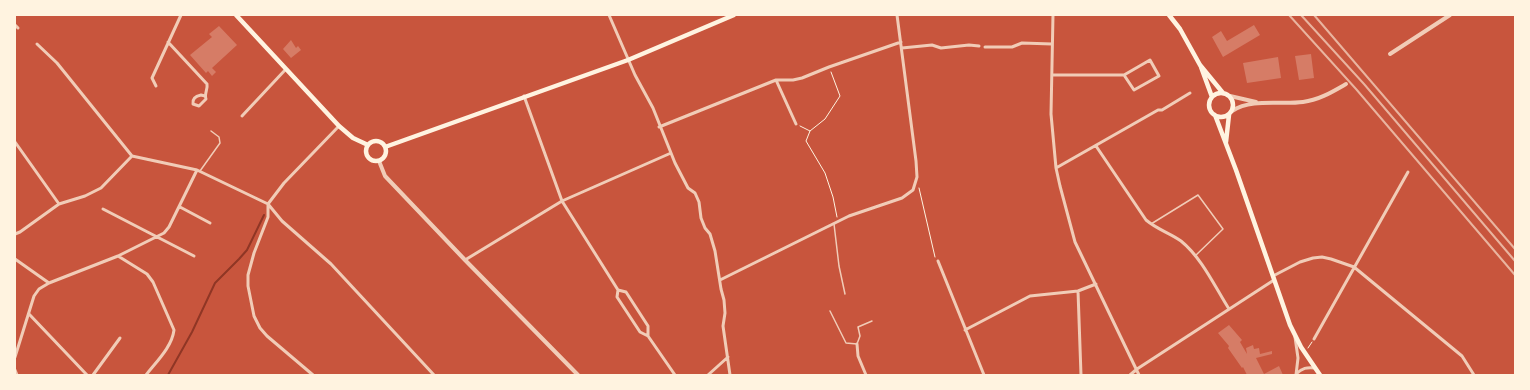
<!DOCTYPE html>
<html>
<head>
<meta charset="utf-8">
<style>
  body { margin:0 }
  #map { position:relative; width:1530px; height:390px; overflow:hidden; background:#c8553d; font-family:Raleway,sans-serif }
  canvas { display:block }
  .frame { position:absolute; inset:0; border:16px solid #fff3e0; pointer-events:none }
</style>
</head>
<body>
<div id="map">
<canvas width="1530" height="390"></canvas>
<div class="frame"></div>
</div>
<script>
const ctx = document.querySelector('canvas').getContext('2d');
ctx.lineJoin = 'round';
function trace(path, color, width, dash) { ctx.strokeStyle = color; ctx.lineWidth = width; ctx.lineCap = dash ? 'butt' : 'round'; ctx.setLineDash(dash || []); ctx.stroke(path); }
function fillPath(path, color) { ctx.fillStyle = color; ctx.fill(path, 'evenodd'); }
trace(new Path2D(`
  M168,375l24,-43 23,-49 24,-24 8,-9 17,-35`), '#8f3625', 2);
fillPath(new Path2D(`
  M1254,25l6,10 -37,22 -11,-20 9,-6 6,10z
  M219,26l18,19 -25,23 4,4 -4,4 -4,-5 -2,2 -16,-18 22,-18 -3,-3z
  M291,40l5,8 2,-2 3,4 -10,8 -8,-9z
  M1311,54l3,24 -15,2 -4,-24z
  M1278,57l3,21 -34,5 -4,-20z
  M1229,325l13,15 -2,2 7,12 -1,-6 7,-3 1,4 5,-1 1,6 12,-3v3l-16,4 8,16 15,-8 4,9h-36l-4,-8 -1,1 -14,-20 1,-2 -11,-13z`), '#d67c66');
trace(new Path2D(`
  M800,126l10,5 -4,10 19,32 8,24 4,20
  M810,131l15,-12 15,-23 -9,-24
  M919,188l16,69
  M1308,348l4,-6`), '#fff3e0', 1);
trace(new Path2D(`
  M200,171l20,-28 -1,-6 -8,-6
  M834,224l5,42 6,28
  M1151,224l47,-29 25,34 -28,27
  M830,311l16,32 11,1 3,-8 -2,-9 14,-6`), '#f1ccb7', 1.5);
trace(new Path2D(`
  M609,15l26,60 18,33 22,55 13,25 7,5 4,9 2,16 4,10 5,6 5,17 6,38 3,11 1,13 -2,13 7,49
  M1053,15l-2,99 5,54 4,18 15,56 64,133
  M15,25l3,3
  M168,42l39,42c1,5 -3,10 -1,15l-7,7 -6,-2c-1,-6 3,-8 8,-9l4,1
  M37,44l20,19 75,93 65,14 71,34 14,17 49,43 103,111
  M985,47h27l10,-4 30,1
  M902,48l30,-3 9,3 28,-3 10,1
  M1052,75h72l10,15 25,-14 -9,-16 -26,15
  M776,80l20,44
  M156,86l-4,-8 29,-63
  M524,96l38,105 56,89 -1,7 23,35 8,4 27,39
  M242,116l44,-47
  M659,127l117,-47h17l9,-2 27,-11 72,-25
  M15,142l44,62
  M1096,146l50,74c12,10 24,13 35,21 21,17 34,46 48,68
  M1056,168l102,-58h4l28,-17
  M268,204v13l-14,36 -6,22v11l6,30 6,12 7,8 46,39
  M268,204l16,-21 55,-57
  M180,207l30,16
  M103,209l91,47
  M15,234l5,-2 39,-28 26,-8 16,-8 31,-32
  M118,256l29,18 6,8 21,48c-2,17 -18,32 -28,45
  M15,259l34,24
  M465,260l97,-59 109,-48
  M938,261l46,114
  M1273,276l27,-14 13,-4 9,-1 9,2 23,8 108,89 12,19
  M720,280l129,-64 53,-18 11,-8 4,-13 -1,-16 -19,-146
  M618,290l8,2 22,34v10
  M1078,291l3,84
  M29,314l58,61
  M965,330l65,-34 48,-5 18,-7
  M1295,337l3,21 -2,17
  M1314,339l94,-167
  M857,344l1,12 8,19
  M15,357l19,-61 5,-7 10,-6 69,-27 46,-23 5,-6 28,-57
  M15,370l2,5
  M1296,374c6,-6 11,-7 19,-6
  M93,375l27,-37
  M708,375l20,-18
  M1130,375l7,-6 137,-89`), '#f1ccb7', 3);
trace(new Path2D(`
  M1390,54l60,-39
  M1230,96l26,6
  M1232,111c20,-13 48,-6 71,-9 16,-2 29,-10 43,-18
  M379,161l6,15 80,84 113,115`), '#f1ccb7', 4);
trace(new Path2D(`
  M236,15l103,111 14,12 15,7
  M1169,15l11,14 20,36 23,28
  M1201,67l11,30
  M1209 105a12 12 0 1 1 24 0a12 12 0 1 1-24 0Z
  M1215,115l21,55 54,155 11,22 19,28
  M366 151a10 10 0 1 1 20 0a10 10 0 1 1-20 0Z
  M1226,142l3,-27
  M385,147l243,-87 106,-45`), '#fff3e0', 4.5);
trace(new Path2D(`
  M1289,15l67,74 159,186
  M1301,15l63,69 151,177
  M1314,15l201,234`), '#e9b49f', 2);
</script>
</body>
</html>
